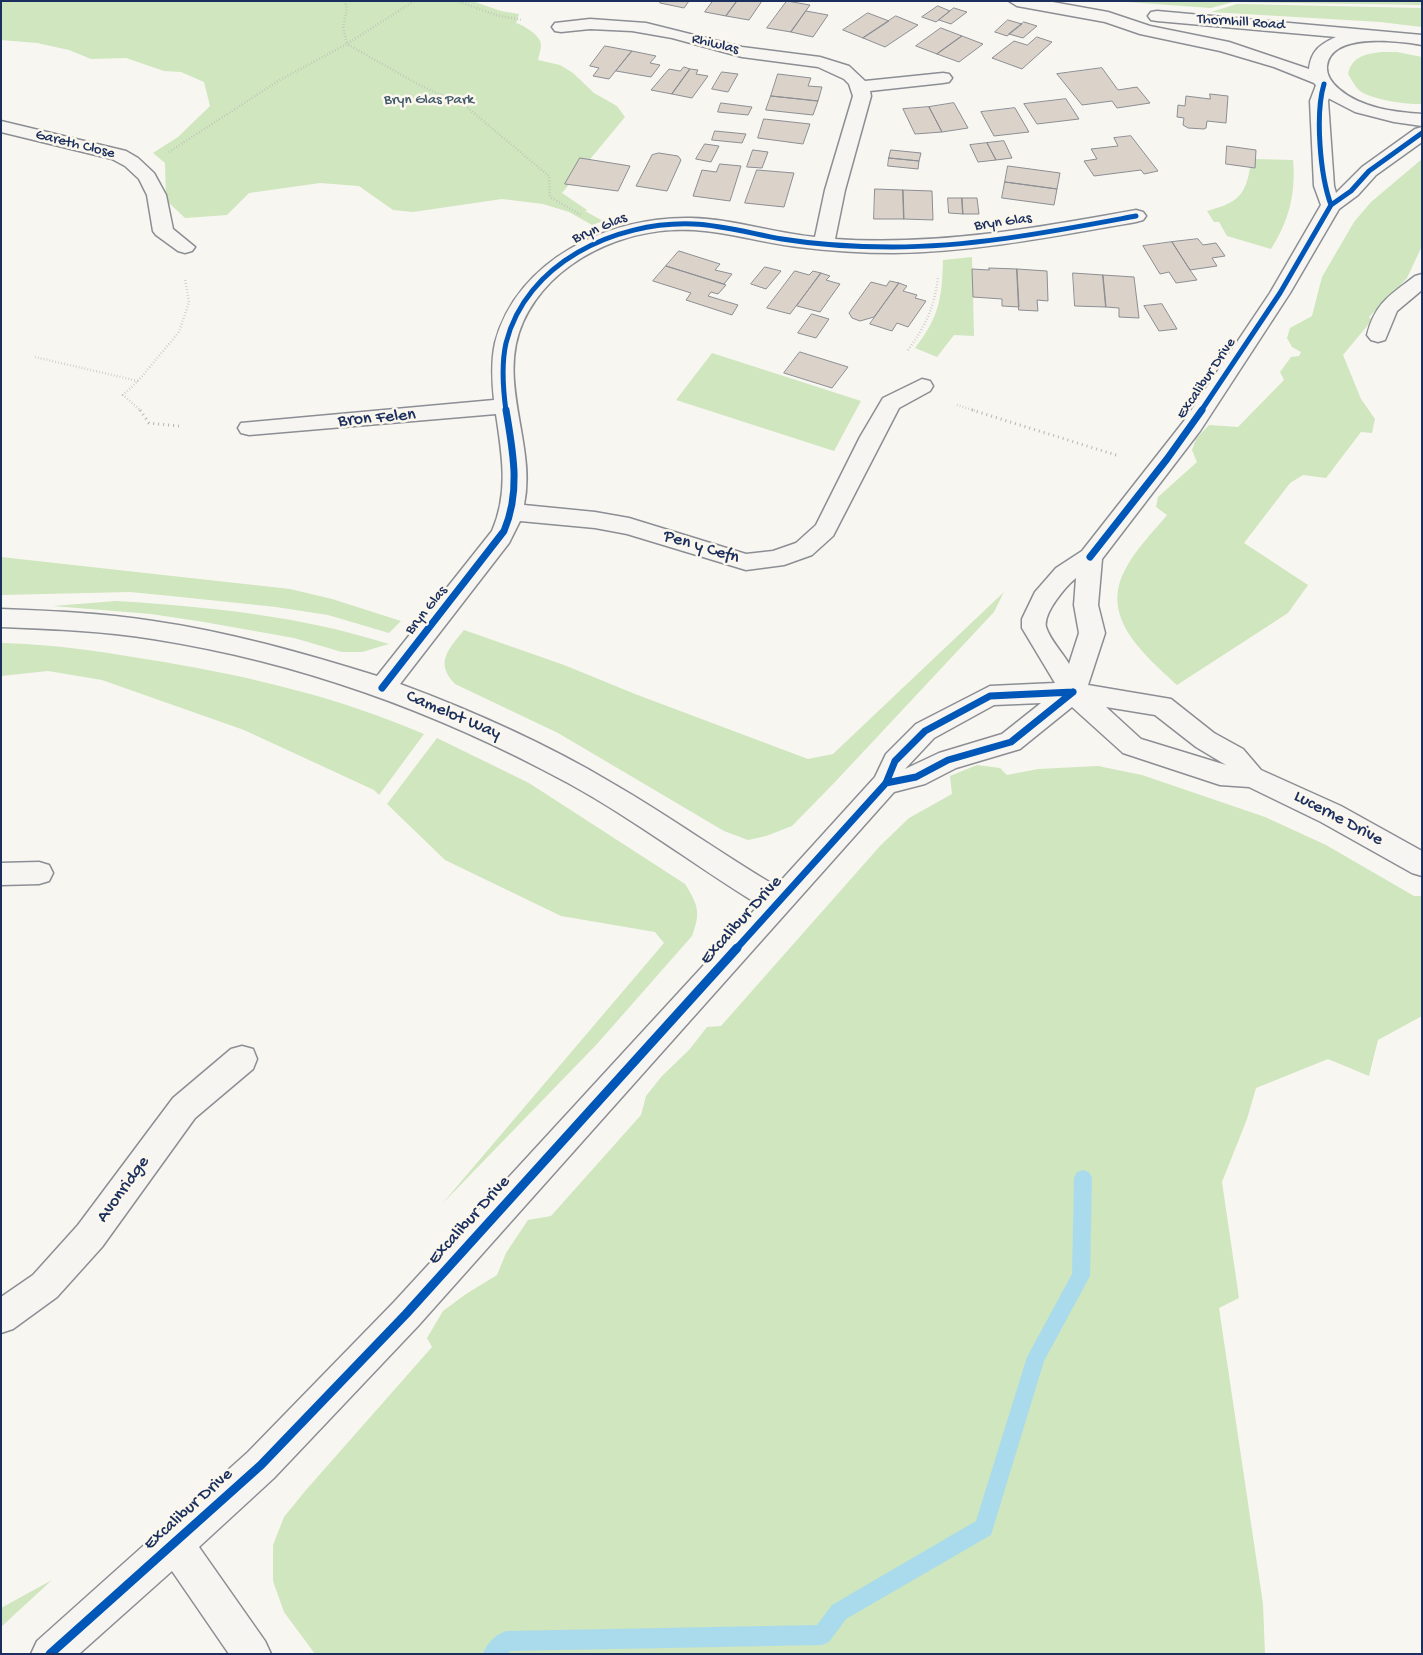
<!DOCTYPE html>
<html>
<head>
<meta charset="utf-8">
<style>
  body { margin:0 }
  #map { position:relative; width:1423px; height:1655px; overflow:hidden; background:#f8f6f0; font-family:"Gochi Hand",sans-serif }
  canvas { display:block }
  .frame { position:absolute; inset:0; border:2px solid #1b2f5e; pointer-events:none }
</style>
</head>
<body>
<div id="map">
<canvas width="1423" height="1655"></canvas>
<div class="frame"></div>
</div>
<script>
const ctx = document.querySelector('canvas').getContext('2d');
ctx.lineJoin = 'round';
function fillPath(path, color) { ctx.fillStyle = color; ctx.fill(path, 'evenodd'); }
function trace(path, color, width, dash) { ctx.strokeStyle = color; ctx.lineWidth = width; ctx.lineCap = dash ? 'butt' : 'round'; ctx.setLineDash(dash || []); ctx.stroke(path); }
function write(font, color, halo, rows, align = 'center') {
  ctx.font = font + ' "Gochi Hand",sans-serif'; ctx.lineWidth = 5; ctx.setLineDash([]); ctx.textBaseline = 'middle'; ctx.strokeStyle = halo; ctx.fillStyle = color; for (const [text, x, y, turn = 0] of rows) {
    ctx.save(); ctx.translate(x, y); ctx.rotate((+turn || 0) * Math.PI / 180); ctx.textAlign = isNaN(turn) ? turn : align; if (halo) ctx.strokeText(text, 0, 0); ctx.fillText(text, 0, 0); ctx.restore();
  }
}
fillPath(new Path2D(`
  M1,1h471l29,10 18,3 -3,9c7,2 24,12 25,21 0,5 -2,11 -3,16l22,5 13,8 21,20 23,13 8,11 -63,76 25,17 -2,1 18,10 -11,4 -23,-13 -26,-8 -41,-5 -89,13 -20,-2 -34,-24 -39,-3 -71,10 -22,22 -42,3 -19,-18 -1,-37 -12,-10 25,-16 32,-31 -6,-24 -23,-10 -17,-1 -38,-13 -35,1 -22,-9 -32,-7 -36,-3z
  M1113,1h309v4l-189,-3 -22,6z
  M1237,4l185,4v19l-42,-5 -169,-10z
  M1381,52h16l25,5v47c-14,1 -56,-5 -64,-15 -3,-3 -7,-10 -10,-15 4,-18 18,-20 33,-22z
  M1255,159l38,1c3,33 -4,61 -22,89l-44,-13 -8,-14h-5l-7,-11c28,-8 38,-13 43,-43h5z
  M1422,159v87l-15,32 -38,39 3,3 -29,35 18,44 14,20 -3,14 -11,-1 -35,46 -23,-3 -13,8 -46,60 64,42 -20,28 -111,72c-32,-30 -78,-67 -52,-115 10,-20 28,-38 42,-55l-11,-8 2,-10 39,-35 -5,-12 4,-11 13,-14 29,2 46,-47 -4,-8 11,-15 8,-1 2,-4 -9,-5 -5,-9 3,-10 22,-12 10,-39 32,-55 17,-20z
  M972,257l2,79 -20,-1 -17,22 -22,-9c24,-31 27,-49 28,-88z
  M712,353l149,48 -27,50 -158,-51z
  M1,557l289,32 42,10 69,22 -12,12 -61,-18 -52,-8 -105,-11 -41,-4 -129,3z
  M1004,592l-10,20 -159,170 -43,44 -26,10 -18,4 -24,-9 -166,-98 -103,-49c-21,-22 -6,-35 9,-54l100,35 71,29 173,65 25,-5z
  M116,601c66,4 134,10 200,24 25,5 49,12 73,19l-27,8h-20l-48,-14 -90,-16 -53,-8 -98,-8z
  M1,643c55,1 109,10 163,19 89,15 176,36 260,72l-45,61 -5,-5 -130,-60 -142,-50 -54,-9 -47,5z
  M437,738l92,45 156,101c13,21 16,28 7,52l-95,108 -155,160 222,-261 -9,-11 -94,-16 -116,-56 -58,-56z
  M977,765l23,3 7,7 31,-6 60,-3 44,9 123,42 61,28 88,51h8v120l-44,24 -9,36 -41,-17 -72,29 -9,31 -25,63 17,116 -20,10 44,296 2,50h-950l-31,-42 -11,-31v-36l11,-28 22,-27 126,-143 -5,-9 16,-27 23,-17 31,-19 9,-22 22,-33 23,-4 90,-101 5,-19 16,-20 27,-26 18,-23 14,-1 159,-180 29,-28 43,-24 -2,-18z
  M52,1580l-51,47v-19z`), '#cfe6be');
fillPath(new Path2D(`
  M1083,1170l6,2 3,6 -2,98 -46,85 -53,174 -145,84 -17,23 -7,3 -312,6 -2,3h-25c4,-11 12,-19 23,-23l311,-6 15,-20 144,-84 51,-164 45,-83 2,-96 3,-6z`), '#aadbec');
const building = new Path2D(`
  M661,1h28l-5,7 -24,-5z
  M713,1h24l-11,15 -21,-4z
  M737,1h25l-13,19 -23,-4z
  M787,1l23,4 -19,27 -24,-4z
  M938,6l12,5 -14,11 -14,-5z
  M954,8l13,4 -16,12 -12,-4z
  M806,11l22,4 -15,22 -22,-5z
  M868,13l21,8 -26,17 -20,-8z
  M896,16l22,9 -33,22 -22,-9z
  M1008,20l14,4 -15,12 -12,-4z
  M1024,22l13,4 -14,12 -14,-4z
  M941,28l21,8 -25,18 -21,-8z
  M962,36l21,8 -24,18 -22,-8z
  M1037,37l15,5 -30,27 -30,-11 22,-17 13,4z
  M605,46l27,5 -23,28 -16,-3 6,-8 -9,-2z
  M632,51l24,5 -6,7 10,2 -9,12 -35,-6z
  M684,67l6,2 -18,25 -21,-4 18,-21 11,2z
  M1102,68l16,22 19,-3 13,16 -33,5 -5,-7 -30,4 -25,-31z
  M690,69l8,1 -2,4 12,2 -16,22 -20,-4z
  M722,72l16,2 -10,18 -16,-3z
  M778,74l33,4 -3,8 14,1 -4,14 -47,-5z
  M1210,94l18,2 -2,27 -19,-2 -1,7 -2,1 -16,-1 -5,-3 1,-7 -7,-1 1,-12 7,1 1,-10 24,3z
  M771,96l47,5 -5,14 -47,-5z
  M1066,99l13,20 -42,5 -13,-20z
  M721,103l31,4 -4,8 -30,-3z
  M954,103l14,25 -26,4 -13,-25z
  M929,107l13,25 -27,2 -12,-25z
  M1015,108l14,24 -35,4 -13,-24z
  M764,119l46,5 -7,20 -45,-6z
  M715,131l31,3 -4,9 -30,-3z
  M1131,136l27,35 -14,3 -3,-4 -47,6 -10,-15 13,-2 -6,-10 27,-3 -4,-8z
  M1004,141l8,17 -16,2 -9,-17z
  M987,143l9,17 -18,2 -8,-17z
  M705,144l14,2 -8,16 -15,-3z
  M1227,146l29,4 -1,18 -29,-4z
  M753,150l15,2 -6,16 -15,-1z
  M891,150l30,3 -2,8 -30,-3z
  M659,153l19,3 3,4 -14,31 -31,-5 16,-31z
  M580,158l50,8 -12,25 -53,-7z
  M889,158l30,3 -1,8 -30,-3z
  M720,164l21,2 -11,35 -37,-5 9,-26 14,2z
  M1008,166l52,7 -3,16 -52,-7z
  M757,170l37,3 -10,34 -39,-4z
  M1005,182l52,7 -3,16 -52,-7z
  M875,189l28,1 1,29h-30z
  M903,190l29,1 1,29 -29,-1z
  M948,198h14l1,16 -14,-1z
  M962,198h15l2,16h-16z
  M1198,239l5,6 13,-2 9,13 -13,2 5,8 -27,4 -18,-28z
  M1172,242l18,28 7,10 -21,3 -7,-11 -9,2 -17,-28z
  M679,251l41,13 -5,6 17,4 -8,10 -58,-18z
  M666,266l60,19 -8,9 -7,-2 -3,4 30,9 -6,10 -46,-15 5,-7 -38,-12z
  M765,267l16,4 -15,18 -15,-5z
  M989,268l28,1 2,38 -17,-1v-7l-29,-2 -1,-28 17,1z
  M1017,269l30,2 1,30 -11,-1 1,11 -19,-1z
  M795,271l14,4 4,-4 8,2 -31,41 -23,-6z
  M821,273l9,3 -4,4 14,4 -20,28 -23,-6z
  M1073,273l30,2 3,32 -31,-1z
  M1103,275l31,2 5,41 -20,-1v-9l-13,-1z
  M890,281l9,2 -25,34 -14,4 -8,-3 -3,-5 22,-31 15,4z
  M899,283l8,3 -4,5 14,4 -2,3 11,3 -18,26 -11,-4 -5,8 -22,-7z
  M1162,304l15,25 -18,2 -15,-25z
  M812,314l17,5 -13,19 -18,-5z
  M800,352l48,15 -16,21 -48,-15z`);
fillPath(building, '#dbd2c9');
trace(building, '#8b8e94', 1);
const minor = new Path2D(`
  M590,19l56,4 96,24 78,10 29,9 16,15 78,-8 6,1 3,4 -3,4 -6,1 -73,8 1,5 -26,94 -10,49c102,7 201,-11 301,-29l7,2 3,4 -3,4 -7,2c-80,14 -160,30 -242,31 -32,0 -64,-2 -96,-6 -35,-4 -69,-15 -104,-17 -67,-4 -142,29 -171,92 -27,60 14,123 1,183l71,7 34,6 117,36 27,-3 23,-8 20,-18 44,-88 23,-39 39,-19 8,2 3,5 -3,5 -31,17 -66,128 -21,19 -28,10 -38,5 -119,-36 -32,-6 -75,-7 -11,22 -109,141c73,27 145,59 212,99 56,32 108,70 164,103l99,-109 11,-23 30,-30 74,-38 65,-3 -33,-55v-9l13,-27 21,-24 26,-17 102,-130 86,-128 51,-88 -7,-19 -4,-85 8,-21h12l3,4 -5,17 6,85 2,7 26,-26 53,-38 7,-2v15l-46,33 -18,20 -19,14 -49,84 -90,138 -98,128 -4,46 7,28 -17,52 83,14 43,34 29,16 18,21 80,36 81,45v25l-10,-3 -91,-51 -72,-35 -29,-2 -97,-32 -51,-46 -52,42 -64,19 -31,16 -31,8 -476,534 -144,152 -75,69 66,94 6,13h-42l-57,-83 -93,83h-48l6,-13 211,-189 146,-150 365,-397c-65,-40 -125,-86 -191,-122 -131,-71 -268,-121 -415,-144 -50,-8 -101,-10 -152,-12v-18c51,2 101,4 152,12 76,11 150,32 224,55l115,-145c17,-39 10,-76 4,-117l-247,21 -8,-2 -3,-5 3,-5 253,-23c-2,-19 -3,-39 1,-57 22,-84 115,-127 196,-125 42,1 83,15 124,19l10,-47 28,-94 -4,-12 -5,-5 -26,-12 -76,-10 -70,-19 -40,-7 -42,-2 -29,3 -6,-1 -3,-4 3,-4zM1076,578l-2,27 5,28 -10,31c-6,-11 -19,-24 -23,-37 -3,-14 20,-41 30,-49zM1041,703l-39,31 -63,19 -34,16 29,-31 60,-33zM1106,707l49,8 41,32 30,18 -85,-26z
  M1,121l125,30 12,7 16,15 12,22 7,34 22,18 -3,4 -7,2 -7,-2 -22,-16 -3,-4 -6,-36 -8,-16 -14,-13 -13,-7 -111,-27z
  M1422,274v16l-25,21 -12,29 -7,2 -7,-2 -4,-5c8,-32 23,-40 48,-59z
  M39,862l10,3 4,8 -4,8 -10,3 -38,1v-22z
  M242,1046l11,3 4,10 -4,10 -58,49 -93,129 -45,50 -44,32 -12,4v-36l32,-22 45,-50 95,-127 58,-49z`);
const major = new Path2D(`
  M1009,1h38l61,11 42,14 79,16 80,27c2,-18 11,-25 27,-32l-179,-16 -6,-1 -3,-4 3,-4 6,-1 265,24v10c-24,-4 -91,-13 -95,21 -1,9 5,17 12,23 22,19 55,23 83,25v12l-28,-4 -39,-10 -29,-15 -12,-14 -40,-16 -54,-16 -80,-17 -35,-12 -88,-16z`);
trace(minor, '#8b8e94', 3);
trace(major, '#8b8e94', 3);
trace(new Path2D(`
  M345,1l2,8 -4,18 4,17 67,-43
  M457,1l39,14 26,5
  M169,152l109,-71 69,-37 76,43 40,17 86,72 1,21 31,18
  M908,350c17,-23 27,-44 30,-73
  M35,357l103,24 -15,14 18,16
  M138,381l41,-49 10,-30 -4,-23
  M957,405l19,6`), '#b3b5b7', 2.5, [0.5, 2.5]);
trace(new Path2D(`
  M140,410l9,13 30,3
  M972,410l147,46`), '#b3b5b7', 3, [1, 4]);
fillPath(minor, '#f6f5f1');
fillPath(major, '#f6f5f1');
trace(new Path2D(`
  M1324,84c-9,30 -4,91 7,121
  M506,411c-3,-22 -5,-46 0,-68 20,-80 109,-122 187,-119 30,1 60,10 89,15 37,6 73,8 110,8 82,0 163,-16 244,-31
  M1201,411l79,-118 51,-88 20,-14 18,-20 53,-38`), '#0057b8', 5);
trace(new Path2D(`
  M1090,557l77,-98 35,-49
  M382,688l122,-157c17,-40 9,-79 2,-121
  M886,783l30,-6 32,-17 63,-18 62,-50
  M736,949l150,-166 9,-22 30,-30 65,-35 83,-4`), '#0057b8', 7);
trace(new Path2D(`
  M50,1654l211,-189 145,-151 331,-366`), '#0057b8', 9);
write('15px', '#1b2f5e', '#fbf7ec', [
  ["Thornhill Road",1241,23,4],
  ["Rhiwlas",715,45,14],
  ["Gareth Close",75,145,14],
  ["Bryn Glas",1003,223,-8],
  ["Bryn Glas",600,229,-23],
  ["Excalibur Drive",1207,379,-56],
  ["Bryn Glas",427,611,-51]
]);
write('15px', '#40596c', '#fbf7ec', [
  ["Bryn Glas Park",429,101]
]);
write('18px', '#1b2f5e', '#fbf7ec', [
  ["Bron Felen",377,419,-5],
  ["Pen y Cefn",701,548,17],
  ["Camelot Way",453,716,23],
  ["Lucerne Drive",1338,819,28],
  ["Excalibur Drive",742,921,-48],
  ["Avonridge",124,1190,-54],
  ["Excalibur Drive",470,1221,-48],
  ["Excalibur Drive",189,1510,-42]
]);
</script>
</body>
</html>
